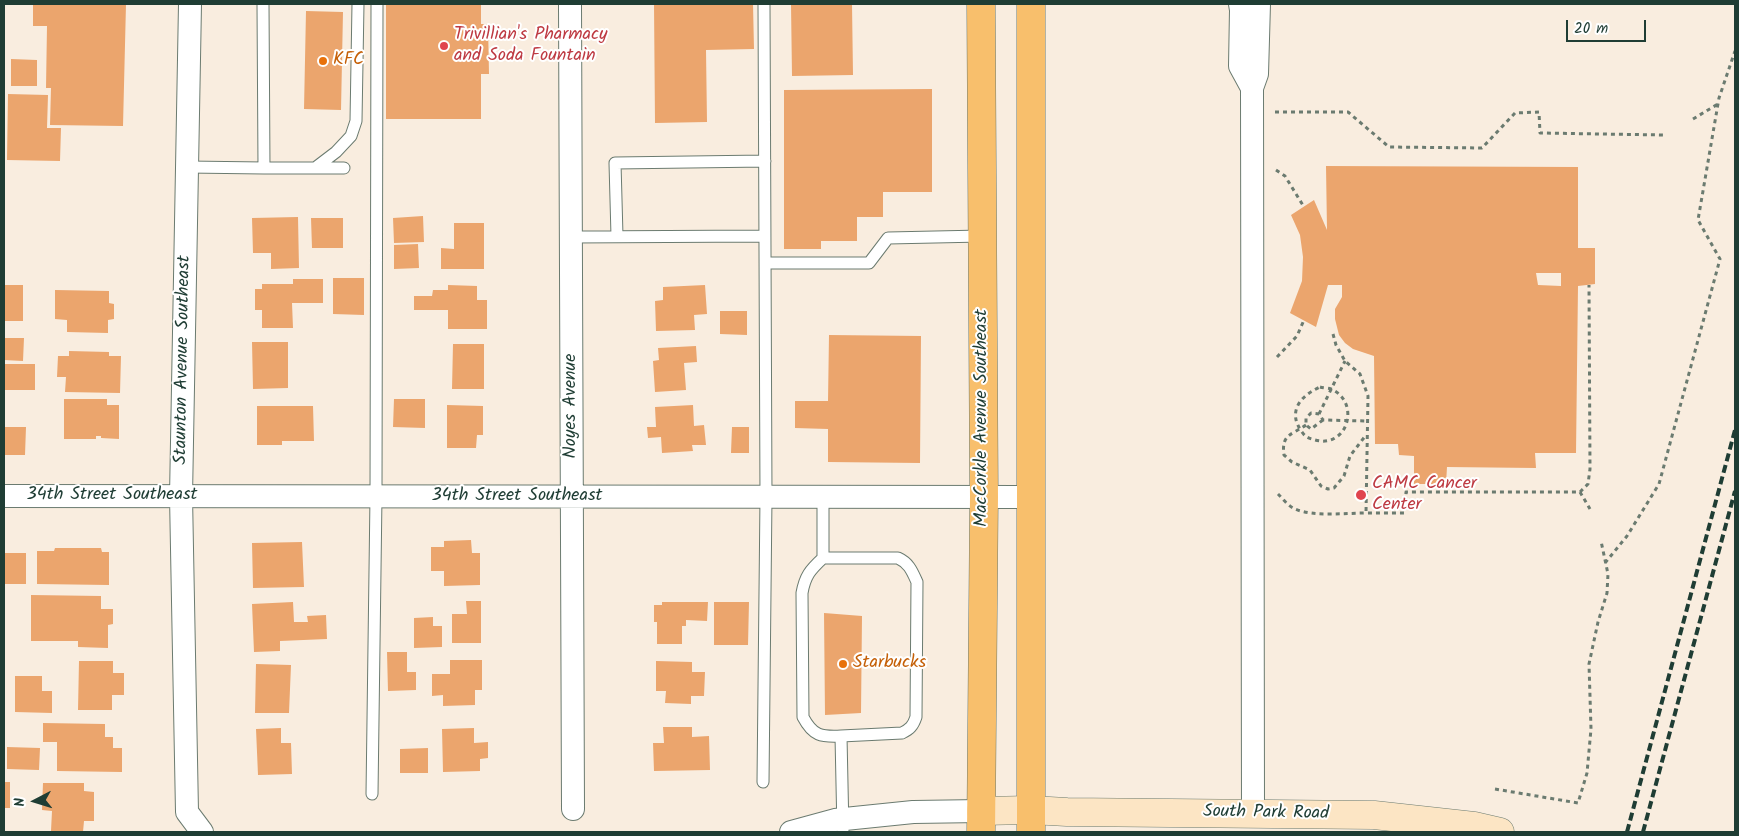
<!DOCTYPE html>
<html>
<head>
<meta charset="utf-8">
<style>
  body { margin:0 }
  #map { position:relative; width:1739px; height:836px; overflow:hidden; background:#f9eddf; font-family:Kalam,sans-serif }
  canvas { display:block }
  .frame { position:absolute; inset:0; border:5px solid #1f3d34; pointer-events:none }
  .north { position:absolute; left:10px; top:776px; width:50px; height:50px; -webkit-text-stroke:4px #fff; paint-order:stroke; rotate:265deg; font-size:14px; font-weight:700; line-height:20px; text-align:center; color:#1f3d34 }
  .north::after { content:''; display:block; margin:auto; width:18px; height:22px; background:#1f3d34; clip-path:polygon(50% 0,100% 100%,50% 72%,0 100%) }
  .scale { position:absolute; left:1566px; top:20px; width:80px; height:22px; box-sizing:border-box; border:2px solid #1f3d34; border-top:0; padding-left:6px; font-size:15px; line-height:18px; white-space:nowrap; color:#1f3d34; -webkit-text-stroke:4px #fff; paint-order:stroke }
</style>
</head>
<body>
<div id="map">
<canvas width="1739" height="836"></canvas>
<div class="frame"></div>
<div class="north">N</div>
<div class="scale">20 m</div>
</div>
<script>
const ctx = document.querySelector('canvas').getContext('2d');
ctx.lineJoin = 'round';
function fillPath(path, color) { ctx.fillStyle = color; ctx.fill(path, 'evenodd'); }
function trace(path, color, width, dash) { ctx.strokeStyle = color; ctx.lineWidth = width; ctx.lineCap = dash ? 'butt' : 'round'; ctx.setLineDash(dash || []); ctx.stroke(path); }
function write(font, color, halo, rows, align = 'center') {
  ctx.font = font + ' Kalam,sans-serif'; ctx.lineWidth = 4; ctx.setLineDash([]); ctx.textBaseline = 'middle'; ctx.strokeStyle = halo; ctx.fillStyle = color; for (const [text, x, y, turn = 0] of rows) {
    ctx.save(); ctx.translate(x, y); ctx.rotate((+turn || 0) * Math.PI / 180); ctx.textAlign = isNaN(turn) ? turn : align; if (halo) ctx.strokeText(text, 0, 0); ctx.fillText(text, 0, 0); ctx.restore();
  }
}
fillPath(new Path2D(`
  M33,4h93l-3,122 -73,-1 1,-37h-5l1,-62h-14z
  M386,4h95v20h7l1,50h-8v45h-95z
  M654,4h99l1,45 -48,1 1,72 -52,1z
  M791,4h61l1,71 -61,1z
  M306,11l37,1 -2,98 -37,-1z
  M11,59l26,1v26h-26z
  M932,89v103h-49v25h-26v24h-36v8h-37v-159z
  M8,94l40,1 -1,33h14l-1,33 -53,-1z
  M1326,166l252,1v81h17v36l-17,2 -2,167h-41l1,15 -89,-1 -1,17h-32v-28l-15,-1 -1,-11h-23l-1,-88 -21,-7 -8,-6 -6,-8 -4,-16v-10l7,-12v-12h-14l-12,42 -26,-14 12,-32 1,-24 -3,-22 -9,-20 23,-15 13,30zM1536,273h25v13l-23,-1z
  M423,216l1,26 -30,1 -1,-25z
  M298,217l1,51 -28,1v-16h-18l-1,-35z
  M311,218h32v30h-31z
  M454,223h30v46h-43v-21l13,1z
  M418,244l1,24 -25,1v-24z
  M333,278h31v37l-31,-1z
  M293,279h30v24h-31l1,25h-31v-18h-7v-21h7v-5h31z
  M4,285h19v36h-19z
  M448,285l29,1v14h10v29h-39v-19h-34v-14h18l1,-6h15z
  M705,285l2,29 -13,1 1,15 -39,1 -1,-30 8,-1v-13z
  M55,290l54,1v12l5,1v15l-6,1v13l-41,-1v-12l-12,-1z
  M720,311h27v24l-27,-1z
  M829,335l92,1 -1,127 -92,-1v-33l-33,-1v-27h33z
  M4,338h20l-1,23 -19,-1z
  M252,342h36v46l-35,1z
  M453,344h31v45h-32z
  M696,346l1,16 -13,1 2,27 -31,2 -2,-31 6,-1 -1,-12z
  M69,351l40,1v4h12l-1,37 -55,-1 1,-15h-9l1,-21h11z
  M4,364h31v26h-31z
  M64,399h43v6h12v34l-18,-1v-2h-5v3h-32z
  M394,399h31v29l-32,-1z
  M447,405l36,1v29h-6l-1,13h-29z
  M693,405l1,21 10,-1 2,20h-14l1,6 -31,2 -1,-16 -13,1 -1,-11h9l-1,-20z
  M257,406h56l1,35h-32v4h-25z
  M4,427h22l-1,28h-21z
  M732,427h17v26h-18z
  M471,540l1,13h8v32l-36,1v-15h-13v-24h13v-6z
  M302,542l2,45 -51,1 -1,-45z
  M55,548h46l1,4h7v33l-72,-1v-33h17z
  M4,553h22v31h-22z
  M31,595l70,1v13h12v15l-5,1v23l-30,-1v-6h-47z
  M466,601h15v42h-29v-29h15z
  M293,602l1,20h14l-1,-6 19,-1 1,24 -47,2v10l-26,1 -2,-48z
  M662,602h46l-1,19 -21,-1v6h-4v18h-25v-22h-3v-17h8z
  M714,602h35l-1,43h-34z
  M824,613l38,3 -1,97 -36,2z
  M433,617v9h9v21l-28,1v-30z
  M387,652h20v20h9v18l-28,1z
  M450,660h32v30h-7v15l-32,1v-11l-11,1v-22h18z
  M79,661h34v12h11v22h-12v15h-34z
  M656,661l36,1v10h13l-1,24h-13v8l-26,-1 1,-12h-10z
  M256,664l35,1 -2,48h-34z
  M15,676h27v15h10v22l-37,-1z
  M43,723l62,1v13h8v11h9v24l-65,-1v-29h-14z
  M663,727h29v10l17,-1 1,34 -56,1 -1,-28h11z
  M281,728v15h10l1,31 -34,1 -2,-46z
  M474,728v15l14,-1v16l-8,1v12l-37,1 -1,-43z
  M7,747l33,1 -1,22 -32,-1z
  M428,748v25h-28v-24z
  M4,782h6v26h-6z
  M43,783h41v8l10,1v29h-10l-1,11 -32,-1 1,-20 -10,-1z`), '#eba56d');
const lane = new Path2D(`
  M187,167l77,1 -1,-164
  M264,168h80
  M315,168l21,-16 15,-16 5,-15 2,-117
  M617,236l-2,-73 150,-2
  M571,237l193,-1
  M765,263h104l19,-25 94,-2
  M823,497v61h75c11,5 14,13 19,24l-1,135c-3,9 -6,12 -14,16l-61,3 2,96
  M823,558c-13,12 -18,18 -21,35l1,124c10,19 18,20 38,19
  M763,782l3,-285 -2,-493
  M372,794l4,-298 1,-492`);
const street = new Path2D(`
  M190,4l-9,492 6,316 15,20
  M570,4l3,805
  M1240,4l1,6 -1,56 12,22
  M4,496l1027,1
  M1253,814l-1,-726 5,-14 2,-70
  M791,832l44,-12 78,-8 68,-1`);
const secondary = new Path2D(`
  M981,811l50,-1 36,2 307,3 100,11 26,6`);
const primary = new Path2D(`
  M981,4l3,493 -3,335
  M1031,832v-828`);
trace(lane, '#6b7b70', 13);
trace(street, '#6b7b70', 24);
trace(secondary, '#6b7b70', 29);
trace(primary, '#6b7b70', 29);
trace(new Path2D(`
  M1275,112h73l41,35 93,1 33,-35 24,-1 1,21 124,2
  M1693,119l25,-15
  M1276,170l9,6 19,31
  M1333,334l3,11 9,16 15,13 8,22 -2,117h39l1,-21h174l10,17
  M1277,357l20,-21 7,-16
  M1320,387c3,1 8,1 11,2 30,13 17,60 -16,51 -6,-2 -9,-2 -13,-8 -15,-20 -2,-36 18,-45z
  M1319,414l26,-53
  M1323,420l-12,9 -5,-4v-7l5,-5 8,1 4,6 44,1
  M1306,425c-14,10 -25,9 -22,30l8,7 18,8 11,16 7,3 6,-1 10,-12 6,-20 16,-21
  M1580,492l8,-8 2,-15 -1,-184
  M1278,494c5,5 10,12 17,15 19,8 51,4 71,4
  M1605,563l22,-27 32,-52 61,-225 -22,-39 21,-122 16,-47
  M1495,789l83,14 9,-30 4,-44 -2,-65 9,-42 9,-29 1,-19 -7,-33`), '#6b7b70', 3, [4, 4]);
trace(lane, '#fff', 11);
trace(street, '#fff', 22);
trace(secondary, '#fce5c4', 28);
trace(primary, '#f8bf6c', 28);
trace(new Path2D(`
  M1627,832l108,-402
  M1643,832l92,-341`), '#1f3d34', 4, [8, 4]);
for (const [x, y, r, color] of [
  [444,46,5,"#e0444e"],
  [323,61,5,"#e8710a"],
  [1361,495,6,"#e0444e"],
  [843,664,5,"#e8710a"]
]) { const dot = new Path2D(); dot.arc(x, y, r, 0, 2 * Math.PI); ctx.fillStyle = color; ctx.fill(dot); trace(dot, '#fff', 2); }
write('18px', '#be3a42', '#fff', [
  ["Trivillian's Pharmacy",454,36],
  ["and Soda Fountain",454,57],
  ["CAMC Cancer",1372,485],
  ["Center",1372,506]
], 'left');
write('18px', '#c56008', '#fff', [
  ["KFC",333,61],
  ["Starbucks",853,664]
], 'left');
write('18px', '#1f3d34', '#fff', [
  ["Staunton Avenue Southeast",184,360,-89],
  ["Noyes Avenue",572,406,-90],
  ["MacCorkle Avenue Southeast",983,418,-90],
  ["34th Street Southeast",112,496],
  ["34th Street Southeast",517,497],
  ["South Park Road",1266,814,1]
]);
</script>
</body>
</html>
